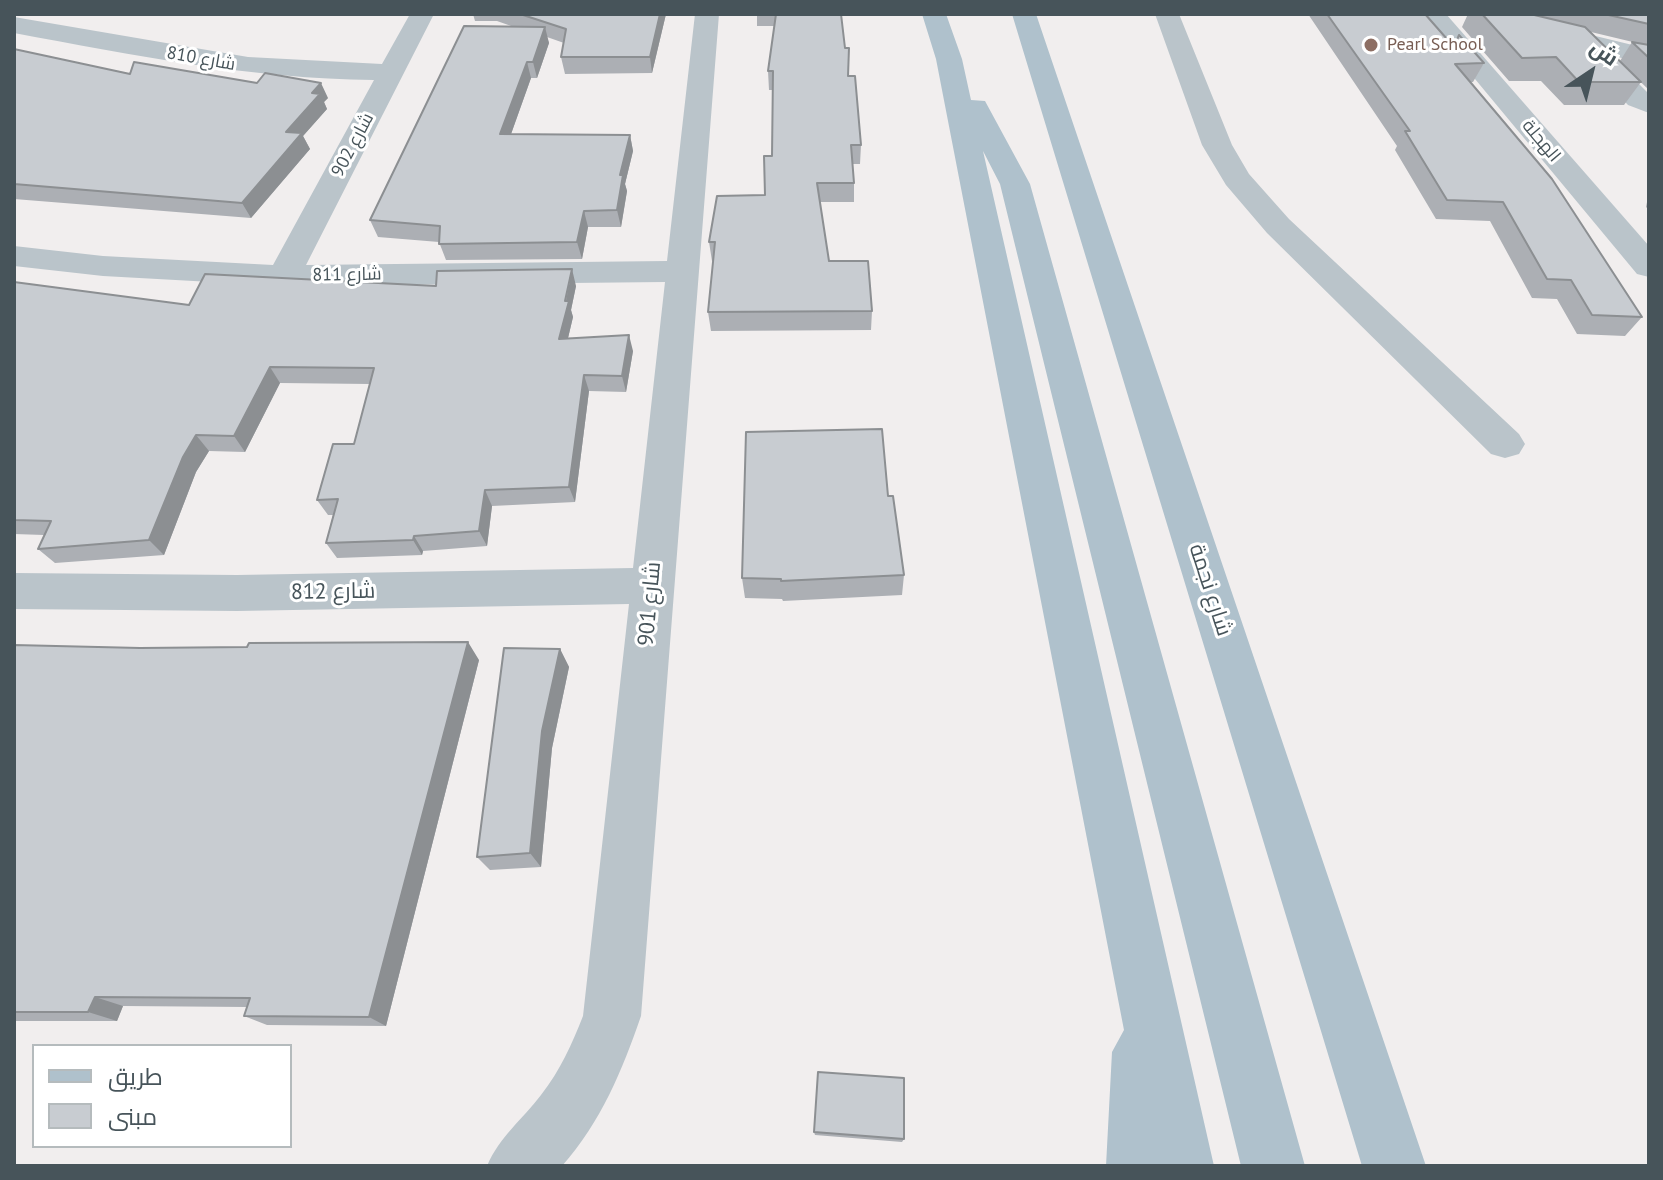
<!DOCTYPE html>
<html>
<head>
<meta charset="utf-8">
<style>
  body { margin:0 }
  #map { position:relative; width:1663px; height:1180px; overflow:hidden; background:#f1eeee; font-family:"PT Sans",Cairo,sans-serif }
  canvas { display:block }
  .frame { position:absolute; inset:0; border:16px solid #47545a; pointer-events:none }
  .legend { position:absolute; left:32px; top:1044px; width:260px; height:104px; box-sizing:border-box; background:#fff; border:2px solid #b5bbbd; margin:0; padding:10px 14px; list-style:none; font-size:24px; color:#47545a }
  .legend li { display:flex; align-items:center; gap:16px; height:40px }
  .legend b { width:40px; border:2px solid #b5bbbd }
  .north { position:absolute; left:1551px; top:32px; width:80px; height:80px; -webkit-text-stroke:6px #fff; paint-order:stroke; rotate:35deg; font-size:22px; font-weight:700; line-height:32px; text-align:center; color:#47545a }
  .north::after { content:''; display:block; margin:auto; width:28px; height:36px; background:#47545a; clip-path:polygon(50% 0,100% 100%,50% 72%,0 100%) }
</style>
</head>
<body>
<div id="map">
<canvas width="1663" height="1180"></canvas>
<div class="frame"></div>
<ul class="legend">
<li><b style="height:10px;background:#afc1cc"></b>طريق</li>
<li><b style="height:22px;background:#c8ccd1"></b>مبنى</li>
</ul>
<div class="north">ش</div>
</div>
<script>
const ctx = document.querySelector('canvas').getContext('2d');
ctx.lineJoin = 'round';
function fillPath(path, color) { ctx.fillStyle = color; ctx.fill(path, 'evenodd'); }
function trace(path, color, width, dash) { ctx.strokeStyle = color; ctx.lineWidth = width; ctx.lineCap = dash ? 'butt' : 'round'; ctx.setLineDash(dash || []); ctx.stroke(path); }
function write(font, color, halo, rows, align = 'center') {
  ctx.font = font + ' "PT Sans",Cairo,sans-serif'; ctx.lineWidth = 6; ctx.setLineDash([]); ctx.textBaseline = 'middle'; ctx.strokeStyle = halo; ctx.fillStyle = color; for (const [text, x, y, turn = 0] of rows) {
    ctx.save(); ctx.translate(x, y); ctx.rotate((+turn || 0) * Math.PI / 180); ctx.textAlign = isNaN(turn) ? turn : align; if (halo) ctx.strokeText(text, 0, 0); ctx.fillText(text, 0, 0); ctx.restore();
  }
}
fillPath(new Path2D(`
  M410,14h24l-128,251 361,-4 28,-247h24l-78,1002c-19,55 -40,106 -79,150h-75c13,-30 35,-46 54,-71 19,-24 31,-51 42,-79l46,-412 -392,7 -223,-2v-36l223,2 396,-7 32,-286 -381,4 -181,-10 -89,-10v-20l89,10 170,9 101,-185c-122,-1 -241,-25 -360,-47v-16l234,40 134,7z
  M1155,14h24l53,131 17,29 40,45 230,215 6,10 -6,10 -14,4 -14,-4 -224,-221 -41,-48 -24,-40z
  M1421,14h25l203,232v31l-12,-3z
  M1546,24l103,25v16l-39,-10 39,39v19l-21,-8 -47,-49 -2,-8 -42,-11 -4,-5 4,-5z`), '#bac4ca');
fillPath(new Path2D(`
  M922,14h24l16,45 9,41 14,1 45,83 275,982h-64l-241,-982 -17,-33 231,1015h-108l6,-114 12,-22 -188,-971z
  M1012,14h24l390,1152h-64z`), '#afc1cc');
fillPath(new Path2D(`
  M473,14h193l-14,59 -87,1 -4,-17 3,-14 -17,-6 2,6 -12,35h-6l-20,56 119,1 3,16 -8,33 2,7 -6,36h-33l-6,32 -136,1 -7,-18 -61,-5 -8,-17 144,-193 -17,-6h-22z
  M757,14h84l7,62 13,69 -1,19h-8l2,19v19h-34l9,59 43,50 -1,19 -160,1 -3,-19 5,-51h-1l-3,-19 56,-47 7,-39v-66h-3l-1,-19 6,-45h-17z
  M1308,14h117l28,32 31,17 -11,19h-3l172,235 -17,19 -48,-2 -20,-35 -25,-1 -42,-77 -54,-2 -41,-69 2,-4z
  M1468,14h181v76l-24,-23 16,15 -17,23h-60l-23,-24h-32l-47,-54zM1591,32l46,11 -5,-1 -12,19z
  M14,49l116,25 198,24 -4,4 3,7 -24,27 7,13 -59,69 -237,-19z
  M1649,192v18l-3,-3z
  M14,282l175,23 247,-19h140l-5,24 2,7 -5,21 65,13 -7,41 -37,-1 -14,111 -83,4 -5,40 -64,5 -1,4 -85,3 -11,-15 7,-28h-5l-11,-15 37,-56 16,-60 -90,-1 -35,69 -36,-1 -13,21 -32,83 -109,8 -17,-14 6,-14 -30,-1z
  M888,496l16,79 -2,20 -119,6 -1,-2 -37,-1 -3,-20z
  M14,645l465,15 -93,366 -119,-1 -23,-9 3,-9 -124,-1 -6,15h-103z
  M560,649l9,18 -17,81 -11,119 -51,3 -13,-13z
  M814,1132l90,7 -2,3 -87,-7z`), '#acafb4');
fillPath(new Path2D(`
  M660,14h6l-14,59 -2,-16z
  M545,27l4,16 -12,35 -4,-16z
  M527,62l4,16 -26,73 -5,-17z
  M321,83l7,15 -4,4 3,7 -24,27 7,13 -59,69 -9,-15 44,-71 26,-39z
  M630,135l3,16 -8,33 2,7 -6,36 -4,-17 3,-35z
  M584,211l4,16 -6,32 -5,-17z
  M572,269l4,17 -5,24 2,7 -9,38 -5,-16z
  M629,335l4,16 -7,41 -4,-16z
  M270,367l10,16 -35,69 -11,-16z
  M584,375l5,16 -14,111 -6,-15z
  M196,435l13,16 -13,21 -32,83 -15,-15 34,-83z
  M485,490l7,16 -5,40 -8,-15z
  M414,536l9,15 -1,4 -9,-15z
  M468,642l11,18 -93,366 -17,-9z
  M560,649l9,18 -17,81 -11,119 -11,-14 12,-122z
  M95,997l28,9 -6,15 -29,-9z`), '#8c8f92');
const building = new Path2D(`
  M520,14h140l-10,43h-89l5,-28z
  M776,14h65l4,34h4l-1,28h7l6,69h-10l3,38h-37l12,78h39l4,50 -164,1 7,-70h-6l8,-46 48,-1 -1,-39h8l1,-85h-5z
  M1327,14h98l29,33 5,-12 25,28 -29,1 97,115 90,138 -50,-2 -21,-35 -24,-1 -44,-77 -56,-2 -42,-69h5z
  M1482,14h48l55,13 56,55h-62l-23,-25 -34,1z
  M1604,14h45v10z
  M464,26l81,1 -12,35h-6l-27,72 130,1 -10,40h3l-6,35 -33,1 -7,31 -138,2 1,-18 -70,-6z
  M1632,42l17,3v13z
  M14,49l116,25 4,-12 123,21 8,-10 56,10 -9,10 8,1 -34,38 16,1 -60,70 -228,-19z
  M572,269l-7,32h4l-10,38 70,-4 -7,41 -38,-1 -15,112 -84,3 -6,41 -65,5 -1,4 -87,3 12,-44 -21,1 16,-56h21l20,-76 -104,-1 -36,69 -38,-1 -13,22 -34,83 -111,9 13,-28 -37,-1v-238l175,23 16,-31 231,12 1,-15z
  M882,429l6,67h5l11,79 -123,6v-2l-39,-1 4,-146z
  M468,642l-99,375 -125,-1 6,-18 -155,-1 -7,15h-74v-367l126,3 107,-1 2,-4z
  M504,648l56,1 -18,82 -12,122 -53,4z
  M818,1072l86,6v61l-90,-7z`);
fillPath(building, '#c8ccd1');
trace(building, '#8c8f92', 2);
for (const [x, y, r, color] of [
  [1371,45,8,"#8d6e63"]
]) { const dot = new Path2D(); dot.arc(x, y, r, 0, 2 * Math.PI); ctx.fillStyle = color; ctx.fill(dot); trace(dot, '#fff', 3); }
write('18px', '#785e54', '#fff', [
  ["Pearl School",1387,45]
], 'left');
write('18px', '#47545a', '#fff', [
  ["شارع 810",201,59,10],
  ["الهجلة",1541,141,50],
  ["شارع 902",353,145,-62],
  ["شارع 811",347,275,-1]
]);
write('22px', '#47545a', '#fff', [
  ["شارع نجمة",1210,590,72],
  ["شارع 812",333,592,-1],
  ["شارع 901",650,604,-85]
]);
</script>
</body>
</html>
